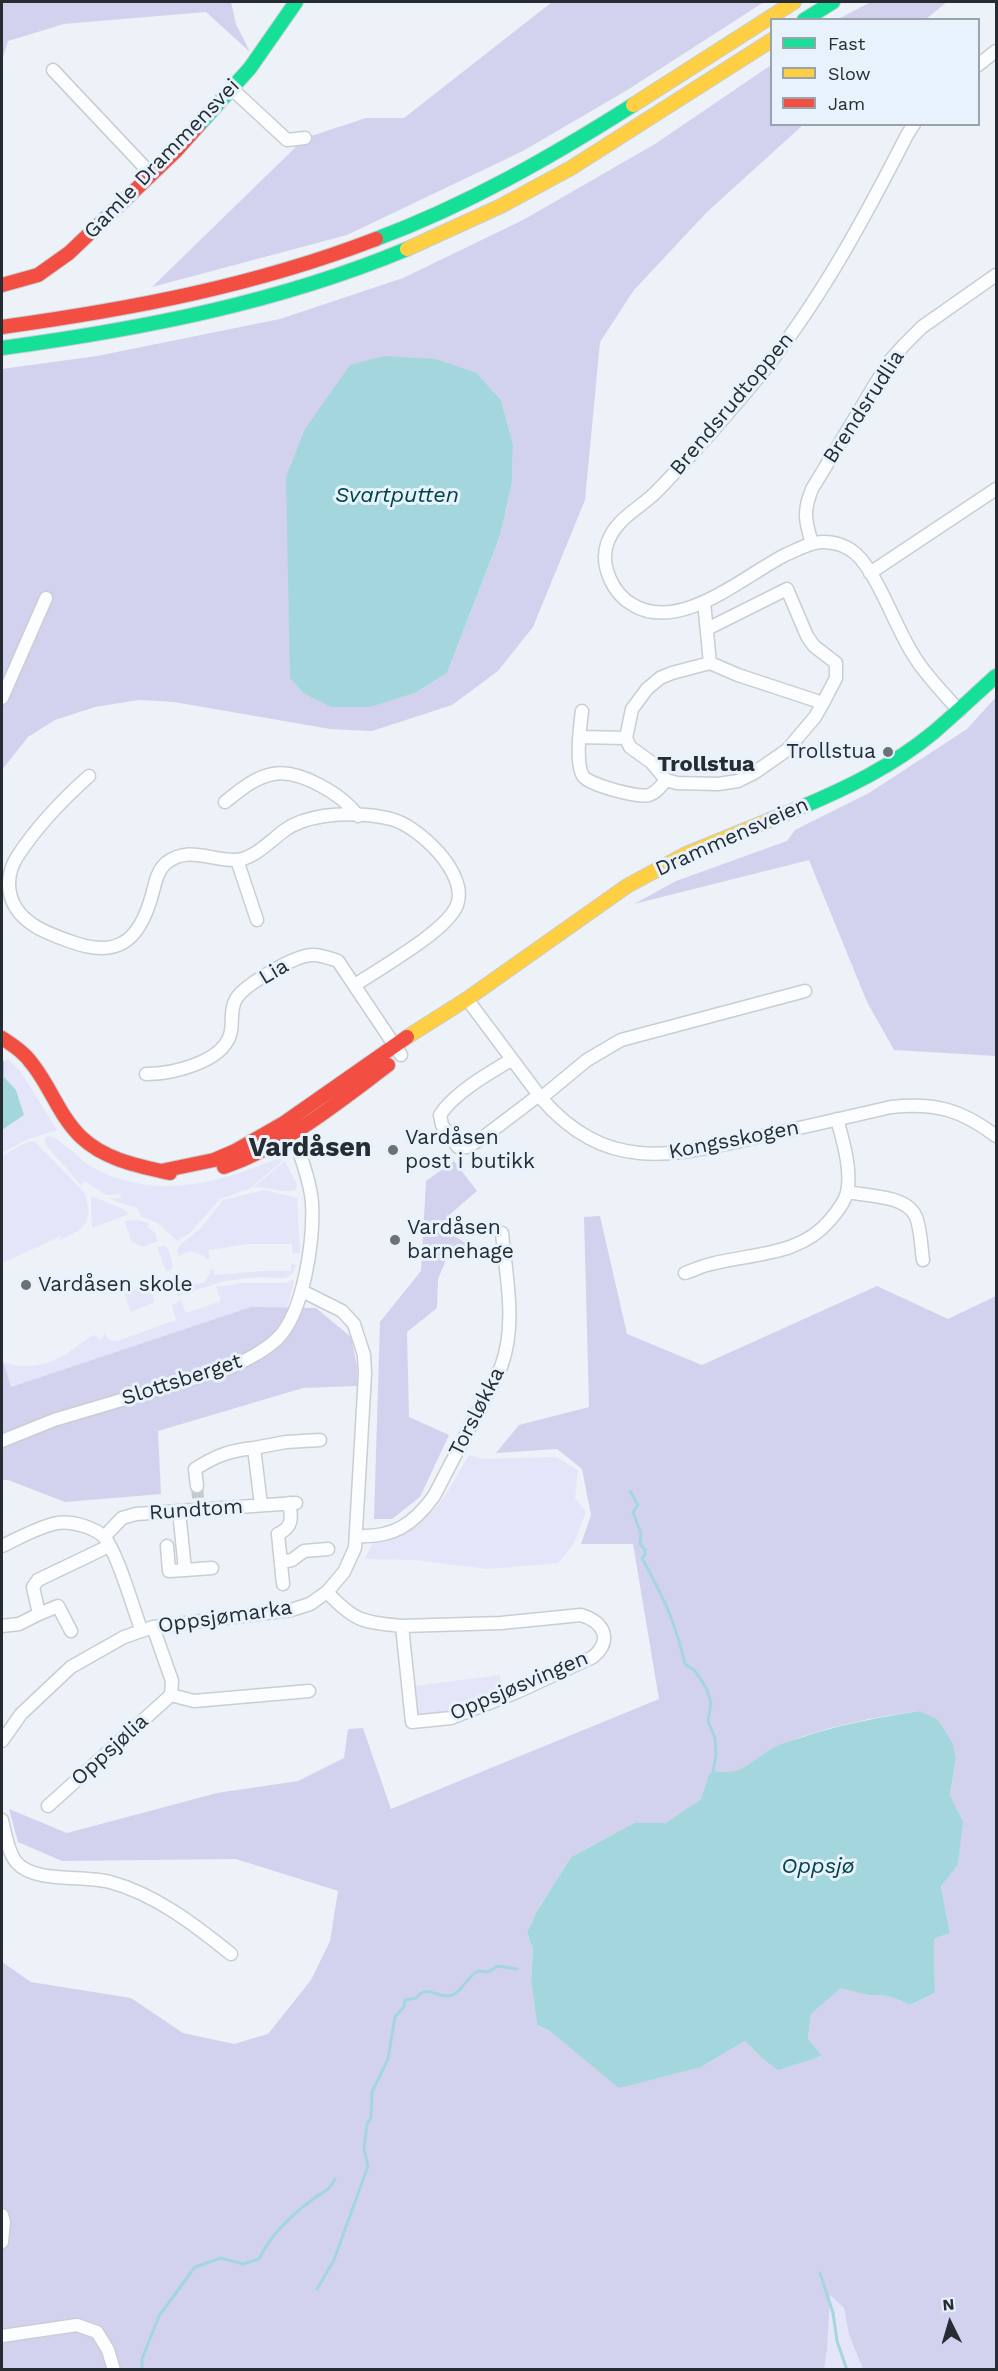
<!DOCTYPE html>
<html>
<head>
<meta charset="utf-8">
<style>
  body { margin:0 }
  #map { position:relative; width:998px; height:2371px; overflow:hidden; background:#ecf2f7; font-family:"Work Sans",sans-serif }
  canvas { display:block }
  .frame { position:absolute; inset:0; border:3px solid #252c32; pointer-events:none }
  .legend { position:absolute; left:770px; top:18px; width:210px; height:108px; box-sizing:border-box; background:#e7f2fc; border:2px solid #99a3ab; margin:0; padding:8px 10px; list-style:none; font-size:18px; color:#252c32 }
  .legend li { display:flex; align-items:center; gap:12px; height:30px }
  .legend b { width:30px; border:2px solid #99a3ab }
  .north { position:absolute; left:920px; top:2293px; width:60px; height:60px; -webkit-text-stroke:4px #e7f2fc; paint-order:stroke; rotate:355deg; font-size:16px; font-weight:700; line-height:24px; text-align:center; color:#252c32 }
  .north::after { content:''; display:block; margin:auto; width:21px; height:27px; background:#252c32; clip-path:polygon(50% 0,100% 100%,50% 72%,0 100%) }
</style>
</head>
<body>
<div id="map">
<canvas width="998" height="2371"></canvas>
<div class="frame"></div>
<ul class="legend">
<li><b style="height:8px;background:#16e098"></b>Fast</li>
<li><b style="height:8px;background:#ffcf43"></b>Slow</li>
<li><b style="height:8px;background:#f24e42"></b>Jam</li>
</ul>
<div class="north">N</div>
</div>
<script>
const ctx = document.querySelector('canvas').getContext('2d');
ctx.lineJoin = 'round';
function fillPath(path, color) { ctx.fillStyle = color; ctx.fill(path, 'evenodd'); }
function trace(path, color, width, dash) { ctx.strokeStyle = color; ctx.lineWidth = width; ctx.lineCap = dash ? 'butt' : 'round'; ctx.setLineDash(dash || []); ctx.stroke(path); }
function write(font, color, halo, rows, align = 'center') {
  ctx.font = font + ' "Work Sans",sans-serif'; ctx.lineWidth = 6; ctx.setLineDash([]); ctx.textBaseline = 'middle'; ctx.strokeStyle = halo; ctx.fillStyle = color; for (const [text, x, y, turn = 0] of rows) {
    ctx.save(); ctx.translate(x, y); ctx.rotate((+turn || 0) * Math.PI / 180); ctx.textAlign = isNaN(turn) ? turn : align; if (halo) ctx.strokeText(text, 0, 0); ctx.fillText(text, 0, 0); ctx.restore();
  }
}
fillPath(new Path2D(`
  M8,1059l13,13 36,58 -29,9 -26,14v-23l22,-15 -8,-25 -12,-13v-16z
  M48,1136c15,3 30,23 44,31 59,33 123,18 182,-7l6,-1 2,2 -31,27 -31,11 -31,35 -12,7 -19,-18 -16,-6 -5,-9 -28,-9 11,-1 1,-4 -15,1 -22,-14 -2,5 -3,-3 -34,-39v-5z
  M34,1141l50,51c11,27 1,39 -25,48l2,-4 -59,27v-107l21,-12z
  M285,1161l12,24 -1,5c-12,4 -29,-4 -42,-3z
  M264,1190l33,8 3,55h-7l-1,-9h-42l-42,6 2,8 -3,2 -3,-4 -13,-5 -12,5 -2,-5 3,-6 21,-17 22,-28z
  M94,1197l29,12 6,5 -37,14 -1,-30z
  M138,1220l12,4 -3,3 7,5 4,9 -15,6 -11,-5 -8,-21z
  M165,1246l3,3 5,17 -3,5h-4l-9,-24z
  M291,1264l5,1 -4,9 -7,4 -27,-1 -34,4 -46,15 -2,-3 3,-13c12,5 28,9 31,-9l3,-2 2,6 47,-4h29z
  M292,1280l2,1 -11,43 -272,63 -9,-25c25,8 48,4 70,-12 8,-5 14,-12 23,-15l5,5 3,-3 1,-4 5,7 8,1 59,-21 -4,-15 9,-5 5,13 35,-12 -5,-14 27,-4h43z
  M148,1284l7,18 -24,10 -7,-18z
  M469,1455l15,4 72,-2 22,13 -3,28 11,14 -13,33 -15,18 -70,6 -74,-9 -49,-1 10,-21c56,-7 68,-39 94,-83z
  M500,1675l2,19 -54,19 -31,3 -2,-30z
  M829,2294l15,14 5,27 14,34 -39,1 3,-20z`), '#e4e5f8');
fillPath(new Path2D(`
  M2,2h229l5,22 14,28 -44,-40 -142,12 -56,17 -6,20z
  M552,2h212l-135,87 -106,62 -176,84 -195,52 153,-149 61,-20h38z
  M871,2h76l-21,17h-88z
  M771,65l1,59 31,1 -96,87 -73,78 -34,52 -15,158 -52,127 -35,44 -46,34 -80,26 -42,-2 -156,-27 -35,-2 -44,7 -40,13 -27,17 -26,33v-401l95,-13 183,-37 123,-41 120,-58 132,-76zM477,373l24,27 12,44 -1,39 -12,53 -53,137 -32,20 -21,6 -91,-6 -12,-15 -1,-21z
  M996,697v359l-102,-6 -27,-48 -58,-142 -175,44 42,-23 111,-40 8,-11 74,-37 98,-64z
  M454,1161l23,30 -29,25 2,18 23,13 -27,13 -8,19 -1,29 -30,24 2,85 40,18 -29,62 -28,22h-18l6,-197 41,-51 5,-90z
  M600,1216l27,118 75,31 175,-79 71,33 48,-23v1073h-133l-14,-34 -5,-27 -14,-13 -3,55 -3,19h-822v-407l29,20 100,16 52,35 51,11 34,-10 43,-54 19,-39 8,-50 -102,-32 -174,2 -44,-19 -9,-33 58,24 150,-40 81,-12 46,-23 4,-29 15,-1 28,81 268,-110 -26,-155h-52l10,-29 -9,-46 -25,-20 -61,4 23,-28 70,-18 -5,-190zM920,1711l36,47 -6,37 12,27 -4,43 -17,20 9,48 -16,6 1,54 -25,12 -21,-9 -21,-1 -27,-8 -30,27 -3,25 13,18 -58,2 -18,-18 -44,26 -151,-36 -13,-6 -6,-45 2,-30 -6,-18 10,-21 34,-54 63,-34 32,1 35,-25 7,-23c16,-1 31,-4 45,-13 7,-5 14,-12 22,-16 45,-19 97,-30 145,-36z
  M251,1307l65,1 35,29 6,29v20l-54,2 -145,43 3,63 -96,8 -57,-22h-6v-122l9,29z`), '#d2d2ef');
fillPath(new Path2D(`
  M384,356l52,3 41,14 24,27 12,44 -1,39 -12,53 -53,137 -32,20 -45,14h-39l-28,-14 -13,-15 -4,-201 19,-48 45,-64z
  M2,1060l2,1v16l12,13 8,25 -22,15z
  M920,1711l18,9 14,22 4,16 -6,37 13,27 -5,43 -17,21 9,47 -16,6 1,54 -25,12 -21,-9 -21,-1 -27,-7 -30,26 -3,25 14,17 -44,14 -15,-11 -18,-18 -44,26 -82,21 -69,-57 -13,-6 -6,-45 2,-30 -6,-18 10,-21 34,-54 63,-34h32l35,-24 7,-23 5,-5c28,5 36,-8 58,-22 12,-7 30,-11 44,-16 34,-10 70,-17 105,-22z`), '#a4d7dd');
trace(new Path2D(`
  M630,1491l8,14 -5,7 8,22 -1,10 5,6v5l-3,3c20,37 34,65 43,106l9,6 6,8 7,12 4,13 -3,18 7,17 1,17 -3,16
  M820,2273l13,40 4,28 10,29
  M317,2289l17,-29 34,-94 -4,-17 3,-25 4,-6 1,-26 16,-33 7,-42 9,-10 1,-7 11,-2c12,-14 18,-1 32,-2 13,-1 19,-20 30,-25l10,1 10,-6 19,3
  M142,2370v-11l17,-43 36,-49 26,-9 22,6 16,-5c12,-25 31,-43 53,-59 11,-9 16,-7 23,-21`), '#a4d7dd', 3);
trace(new Path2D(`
  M197,1486l1,12`), '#c4cad0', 12, [12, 6]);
const street = new Path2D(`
  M978,65l18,-14
  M53,70l98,104
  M232,89l55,51 18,-2
  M914,124l-7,11c-43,84 -87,166 -146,239 -33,40 -66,78 -102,115 -17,19 -43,28 -52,55 -7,22 6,50 26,61 47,28 111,-29 152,-50 12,-5 25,-13 38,-13 12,0 24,4 33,12 22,20 40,75 58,102 12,20 30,37 45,55
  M812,543c-7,-22 -9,-32 0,-54l76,-126 16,-18 18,-18 74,-52
  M870,573l126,-84
  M704,602l6,61 28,12 85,28 -8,14 -28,33 -33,23 -16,8 -20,3 -41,-1 -11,-3 -15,-18 -21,-15 -4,-9 6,-29 15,-20 13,-11 12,-5 38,-10
  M707,629l80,-40 20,47 7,10 22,17v15l-13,25
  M2,698l44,-100
  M582,711c-2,16 -7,52 1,65 6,9 55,22 66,19 7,-2 12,-9 17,-15
  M580,737l46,1
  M89,776c-28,25 -52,50 -72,81 -10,16 -11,35 -1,51 11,18 34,26 53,33 48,18 70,1 83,-46 3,-11 5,-24 14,-32 23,-18 45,-2 70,-3 18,-1 35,-20 49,-30 11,-8 26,-12 39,-14 19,-3 48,-2 67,3 28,7 78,55 66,86 -10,26 -77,63 -102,80
  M225,802c14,-11 30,-25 48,-28 27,-5 70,21 85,42
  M237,860l20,60
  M467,999l74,99 46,-38 34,-20 184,-49
  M511,1060c-22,13 -57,33 -71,55l2,10 16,22h9l14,-8 58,-44
  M146,1074c25,0 75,-11 84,-39 4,-12 -1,-24 6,-36 8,-14 58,-43 75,-44 9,-1 18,3 27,6l63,94
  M541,1098c67,77 133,58 221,38 43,-9 86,-19 129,-29 44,-5 71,3 105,29
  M847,1192c20,4 60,3 69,25 5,13 5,29 7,43
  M685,1273c9,-3 17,-7 26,-9 42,-11 89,-8 119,-44 7,-8 14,-17 17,-27 5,-23 -4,-52 -10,-74
  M2,1441l52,-21 175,-52c17,-8 34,-16 48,-29 27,-26 37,-99 35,-136 -1,-18 -14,-60 -24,-75
  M197,1486l-2,-17c20,-13 36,-19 59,-21
  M261,1505l-7,-57 32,-6 34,-2
  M356,1536c37,2 57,-11 78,-40l67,-129c16,-42 5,-91 1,-134
  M104,1537l18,-19 14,-4 160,-11
  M2,1546c17,-8 36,-19 55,-23 15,-2 38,4 48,15 13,16 28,70 36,91
  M167,1546l2,25 16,-1 -6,-59
  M281,1562l11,-2 12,-9 24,-2
  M185,1570l27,-2
  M283,1584l-5,-50c15,-7 14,-16 11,-31
  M327,1592c28,30 36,30 75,34l10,96 39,-4 66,-26 76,-35c20,-17 11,-35 -12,-42l-80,8 -99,3
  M39,1614l19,-8 13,25
  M2,1626l17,-2 20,-10 -6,-27 5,-7 71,-34
  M153,1627l19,54 -1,14
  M2,1741l19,-27 50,-47 53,-30 29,-10 138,-17 19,-6 17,-12 17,-20 11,-24 10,-174 -1,-19 -10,-31 -12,-13 -40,-20
  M48,1806l123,-111 23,6 115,-10
  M2,1820c3,13 6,33 15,43 18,20 67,12 93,19 45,12 85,43 121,72
  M2,2215l2,7 -2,20
  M2,2336l75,-11 20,7 11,18 6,20`);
const fast = new Path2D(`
  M804,20l29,-18
  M199,125l51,-57 46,-66
  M376,239c91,-34 175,-82 257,-134
  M2,348c139,-19 275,-45 405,-99
  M797,809c48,-20 96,-43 137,-77 21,-18 41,-37 62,-56`);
const slow = new Path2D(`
  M633,105l161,-103
  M407,249l94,-43 70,-38 201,-128
  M407,1037l60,-38 160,-113 59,-32 111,-45`);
const jam = new Path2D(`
  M2,285l36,-10 31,-22 106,-101 24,-27
  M2,327c129,-18 252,-41 374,-88
  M2,1038c12,8 23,15 31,27 18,23 27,52 48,72 24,23 58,29 89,36
  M224,1167c62,-22 112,-63 164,-102
  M161,1171l53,-11 21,-9 49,-28 123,-86`);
trace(street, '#c8ced3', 15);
trace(fast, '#c8ced3', 16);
trace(slow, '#c8ced3', 16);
trace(jam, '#c8ced3', 16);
trace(street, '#fcfdfe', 12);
trace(fast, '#16e098', 14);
trace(slow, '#ffcf43', 14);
trace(jam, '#f24e42', 14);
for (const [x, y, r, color] of [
  [888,752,6,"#6b7177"],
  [393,1150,6,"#6b7177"],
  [395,1240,6,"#6b7177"],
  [26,1285,6,"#6b7177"]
]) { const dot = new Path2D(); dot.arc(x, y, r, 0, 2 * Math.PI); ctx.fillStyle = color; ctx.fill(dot); trace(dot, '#e7f2fc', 2); }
write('21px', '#252c32', '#e7f2fc', [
  ["Gamle Drammensvei",162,159,-46],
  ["Brendsrudtoppen",732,404,-50],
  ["Brendsrudlia",864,407,-57],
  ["Drammensveien",732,837,-24],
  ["Lia",274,972,-31],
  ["Kongsskogen",734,1140,-11],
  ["Slottsberget",182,1380,-18],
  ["Torsløkka",477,1412,-63],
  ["Rundtom",196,1510,-4],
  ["Oppsjømarka",225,1617,-8],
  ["Oppsjøsvingen",519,1686,-23],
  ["Oppsjølia",110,1750,-42]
]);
write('21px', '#252c32', '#e7f2fc', [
  ["Trollstua",876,752,"right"],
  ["Vardåsen",405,1138],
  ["post i butikk",405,1162],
  ["Vardåsen",407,1228],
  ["barnehage",407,1252],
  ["Vardåsen skole",38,1285]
], 'left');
write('italic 22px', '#004349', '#e7f2fc', [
  ["Svartputten",397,496],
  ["Oppsjø",818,1867]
]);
write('bold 22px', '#252c32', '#e7f2fc', [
  ["Trollstua",706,765]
]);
write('bold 27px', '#252c32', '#e7f2fc', [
  ["Vardåsen",310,1148]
]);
</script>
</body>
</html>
